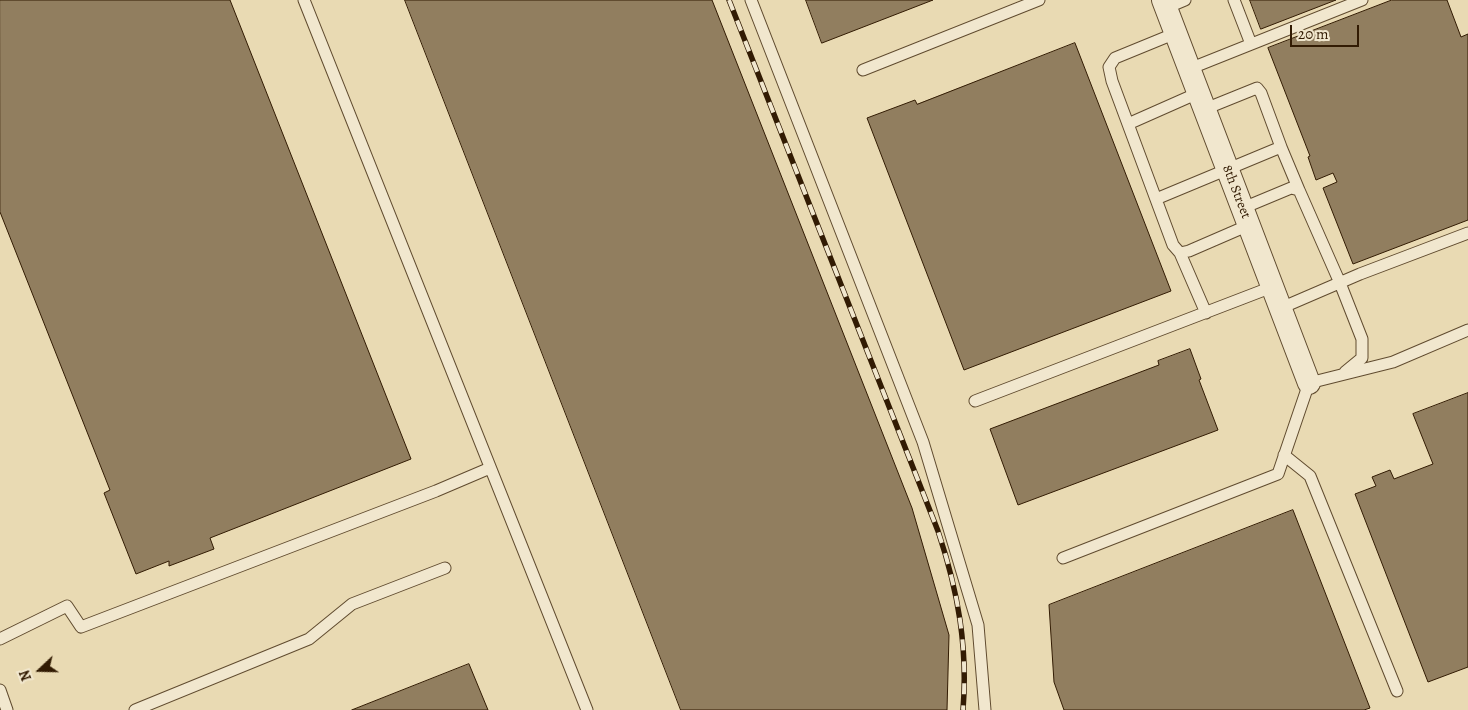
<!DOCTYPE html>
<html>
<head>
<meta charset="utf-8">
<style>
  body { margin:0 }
  #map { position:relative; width:1468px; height:710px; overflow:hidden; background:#e9dab3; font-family:Alegreya,serif }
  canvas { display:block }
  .north { position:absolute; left:15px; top:645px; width:50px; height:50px; -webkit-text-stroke:4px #f1e7ce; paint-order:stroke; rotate:249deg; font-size:14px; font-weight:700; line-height:20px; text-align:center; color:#321b03 }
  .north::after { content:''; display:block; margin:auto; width:18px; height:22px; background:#321b03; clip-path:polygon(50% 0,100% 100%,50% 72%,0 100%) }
  .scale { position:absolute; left:1290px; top:25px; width:69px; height:22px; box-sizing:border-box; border:2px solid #321b03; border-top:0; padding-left:6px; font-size:15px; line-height:18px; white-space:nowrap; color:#321b03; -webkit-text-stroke:4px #f1e7ce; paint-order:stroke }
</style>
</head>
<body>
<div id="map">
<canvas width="1468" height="710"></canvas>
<div class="north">N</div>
<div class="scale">20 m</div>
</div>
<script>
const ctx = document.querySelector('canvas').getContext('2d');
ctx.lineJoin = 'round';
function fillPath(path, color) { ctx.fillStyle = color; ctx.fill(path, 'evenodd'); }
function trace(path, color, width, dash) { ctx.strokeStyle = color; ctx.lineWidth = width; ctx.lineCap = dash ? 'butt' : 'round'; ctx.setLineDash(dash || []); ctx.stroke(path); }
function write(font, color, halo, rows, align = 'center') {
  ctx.font = font + ' Alegreya,serif'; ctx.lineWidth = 4; ctx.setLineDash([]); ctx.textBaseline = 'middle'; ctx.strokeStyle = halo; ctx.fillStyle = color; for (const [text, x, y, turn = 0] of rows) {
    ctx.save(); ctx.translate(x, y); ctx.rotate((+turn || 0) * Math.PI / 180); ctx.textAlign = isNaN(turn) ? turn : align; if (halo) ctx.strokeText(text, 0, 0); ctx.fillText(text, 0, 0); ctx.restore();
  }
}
const building = new Path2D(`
  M0,0h230l181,459 -201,79 4,11 -45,17v-5l-33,13 -32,-81 6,-3 -110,-278z
  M405,0h307l200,508 37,127 -2,75h-266z
  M806,0h127l-111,43z
  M1250,0h86l-75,29z
  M1392,0h55l14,37 7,-3v186l-115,44 -30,-76 14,-6 -4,-9 -17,7 -8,-23 2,-1 -42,-108z
  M1075,43l96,248 -207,79 -97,-252 48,-18 2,4z
  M1190,349l11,30 -2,1 19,50 -200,75 -28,-76 169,-64 -1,-4z
  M1468,393v274l-40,15 -73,-188 21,-8 -4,-9 18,-7 4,9 39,-15 -20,-50z
  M1293,510l77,198 -6,2h-300l-10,-28 -5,-77z
  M469,664l19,46h-136z`);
fillPath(building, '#917e5f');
trace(building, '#321b03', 1);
const service = new Path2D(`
  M304,0l283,710
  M751,0l172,442 55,183 7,85
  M1234,0l17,44
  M1166,8l19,-8
  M1176,33l-61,25 -6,9 3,14 61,164 7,8 9,-2 60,-26
  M1189,69l173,-69
  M863,70l176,-70
  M1205,109l52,-21 4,5 20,54
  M1128,124l70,-31
  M1156,199l125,-52 18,43
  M1243,208l48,-20 8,2 41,93 22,56v19l-17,14
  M1180,253l26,60
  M1281,308l79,-34 108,-41
  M975,401l297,-114
  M1284,455l26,21 87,215
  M1063,558l215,-84 31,-91 84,-21 75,-32
  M0,639l67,-33 14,21 355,-136 54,-23
  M0,690l7,20
  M135,710l174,-71 43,-35 93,-36`);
const minor = new Path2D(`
  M1163,0l146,383`);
trace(service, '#604b2f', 13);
trace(minor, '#604b2f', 24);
trace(service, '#f1e7ce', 11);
trace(minor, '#f1e7ce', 22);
const rail = new Path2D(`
  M729,0l209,531c20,60 30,116 25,179`);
trace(rail, '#321b03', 5.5);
trace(rail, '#f1e7ce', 4, [11]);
write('14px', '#321b03', '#f1e7ce', [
  ["8th Street",1236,192,69]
]);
</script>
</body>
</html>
